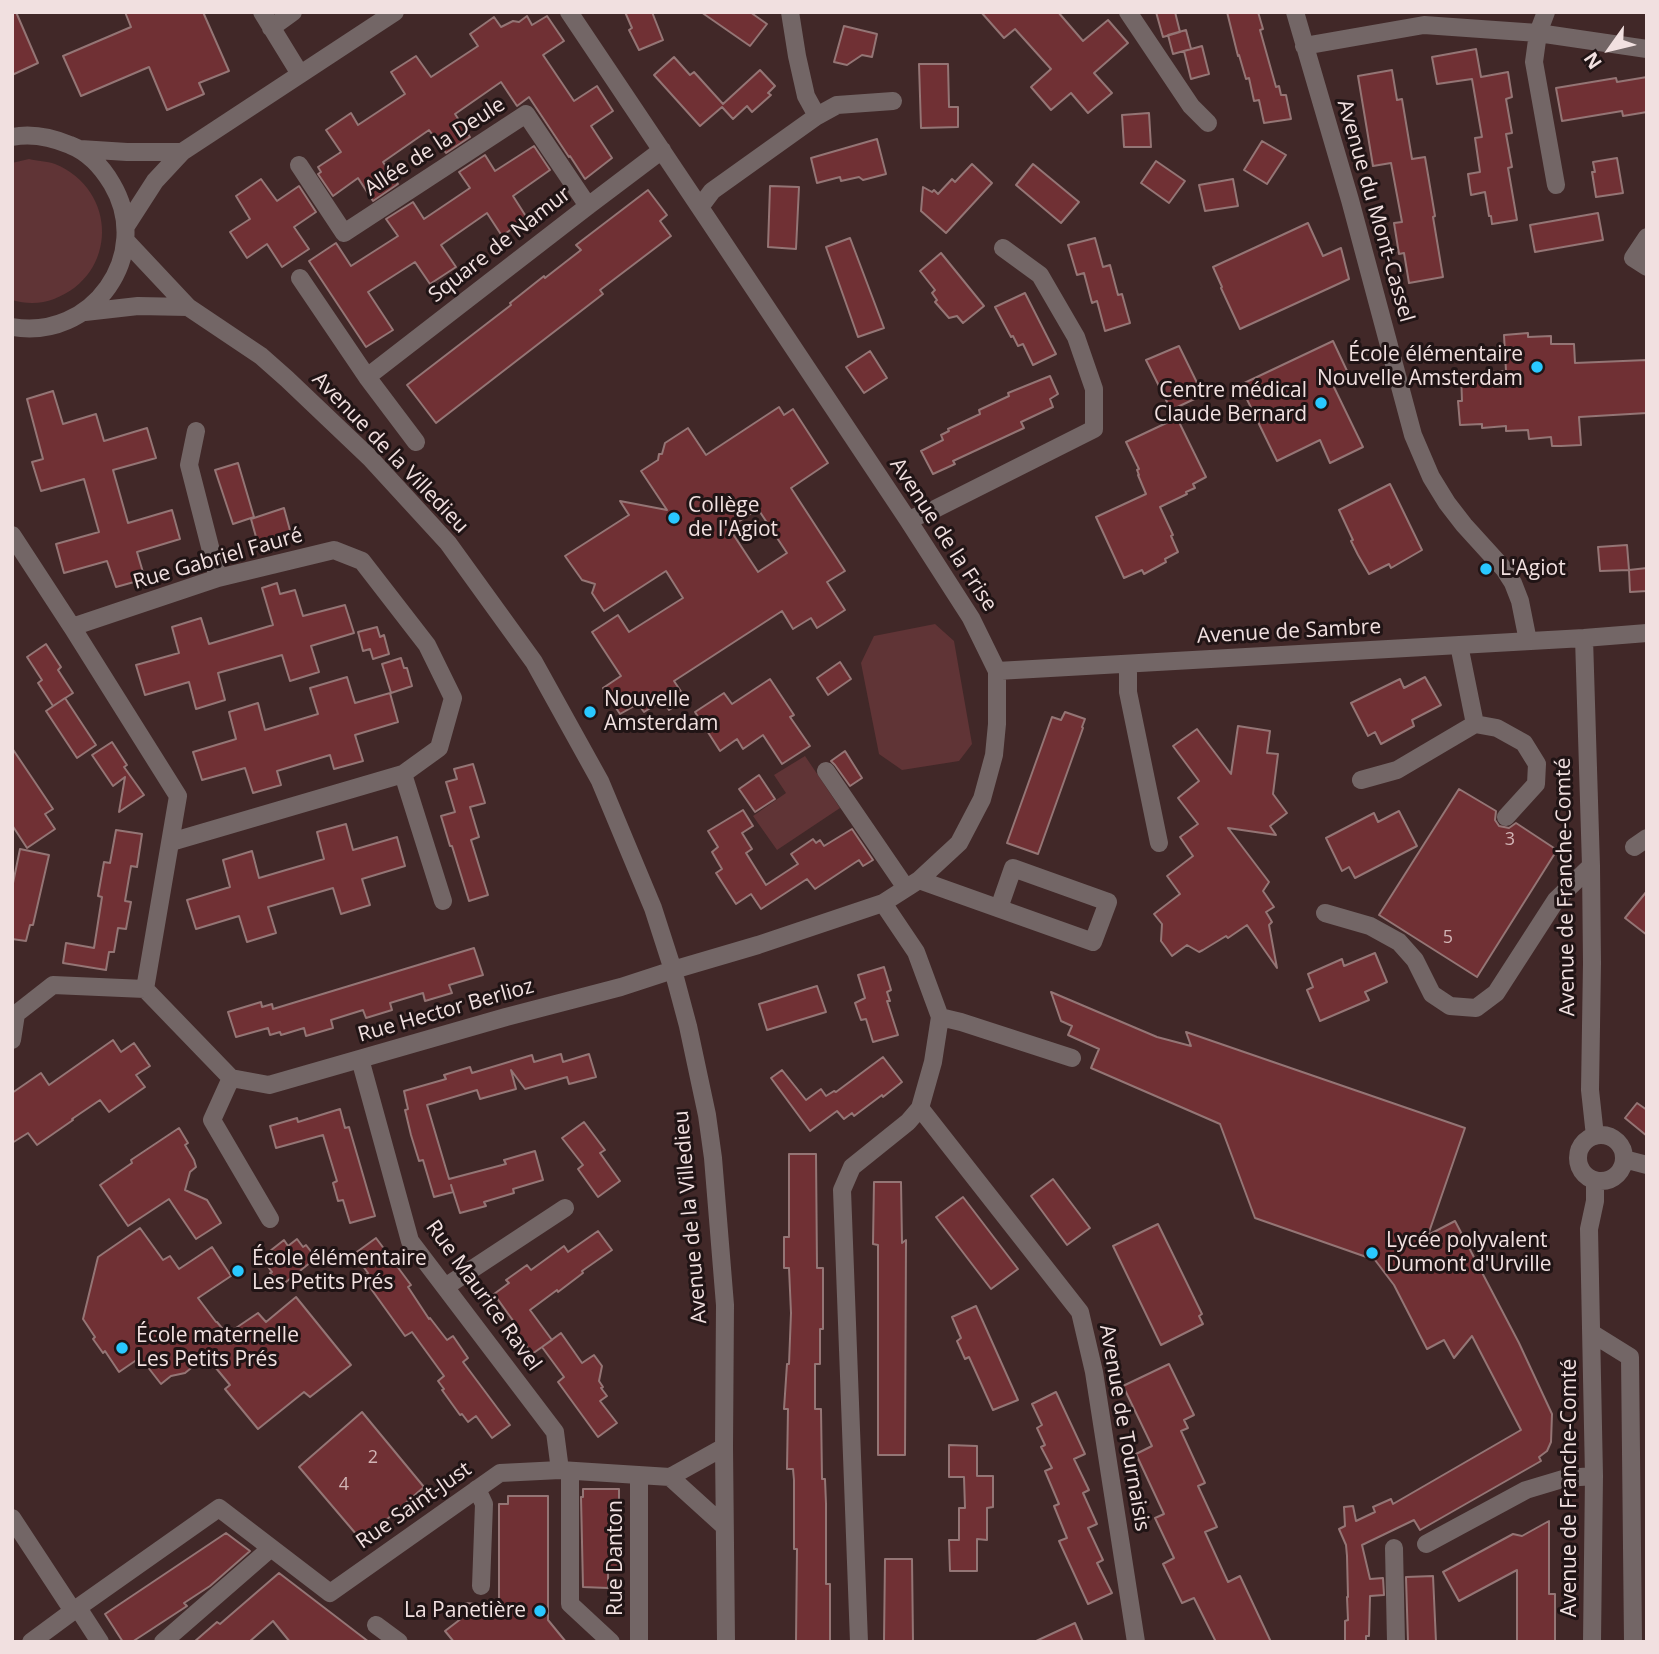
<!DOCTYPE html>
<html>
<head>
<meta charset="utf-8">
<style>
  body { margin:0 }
  #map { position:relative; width:1659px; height:1654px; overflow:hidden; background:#412828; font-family:"Open Sans",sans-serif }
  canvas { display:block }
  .frame { position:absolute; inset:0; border:14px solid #f1e0e0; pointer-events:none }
  .north { position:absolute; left:1575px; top:14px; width:70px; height:70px; -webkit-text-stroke:5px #201415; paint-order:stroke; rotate:236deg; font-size:19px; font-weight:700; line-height:28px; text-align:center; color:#f1e0e0 }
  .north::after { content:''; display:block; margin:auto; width:24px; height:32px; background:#f1e0e0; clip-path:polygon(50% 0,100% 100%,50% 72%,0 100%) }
</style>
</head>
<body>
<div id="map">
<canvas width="1659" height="1654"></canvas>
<div class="frame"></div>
<div class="north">N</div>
</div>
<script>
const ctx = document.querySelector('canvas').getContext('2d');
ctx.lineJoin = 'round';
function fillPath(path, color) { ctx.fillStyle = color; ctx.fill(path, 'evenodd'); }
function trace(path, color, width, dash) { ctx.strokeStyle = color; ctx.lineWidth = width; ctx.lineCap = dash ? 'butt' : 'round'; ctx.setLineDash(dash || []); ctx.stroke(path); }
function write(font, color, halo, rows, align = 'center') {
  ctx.font = font + ' "Open Sans",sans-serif'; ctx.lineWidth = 6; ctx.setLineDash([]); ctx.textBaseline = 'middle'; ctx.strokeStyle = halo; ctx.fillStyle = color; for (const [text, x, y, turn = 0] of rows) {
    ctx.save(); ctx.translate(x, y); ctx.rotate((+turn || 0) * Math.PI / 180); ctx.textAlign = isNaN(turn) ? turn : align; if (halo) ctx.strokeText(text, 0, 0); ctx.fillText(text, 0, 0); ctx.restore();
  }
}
fillPath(new Path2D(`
  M29,159c8,2 18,2 26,5 63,26 63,111 -1,135 -13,5 -28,5 -42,1v-137z
  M935,624l19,17 18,103 -13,17 -57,9 -23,-16 -18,-91 13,-27z
  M805,756l35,52 -63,42 -24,-34 33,-23 -12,-18z`), '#603436');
const building = new Path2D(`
  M12,12h4l22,51 -26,12z
  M125,12h78l26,59 -30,12 5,11 -37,16 -18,-43 -68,29 -18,-40 68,-29z
  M625,12h27l11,28 -24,10 -10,-20 3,-2z
  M701,12h49l17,12 -17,22z
  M981,12h77l25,29 25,-21 20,23 -34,30 18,20 -24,20 -17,-20 -20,17 -20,-23 20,-18 -36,-40 -11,9z
  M1156,12h19l5,20 -17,5z
  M1227,12h31l5,17 -3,1 16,57 3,-1 2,9h5l5,24 -27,4 -5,-23 -5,1 -5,-23 -3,1 -7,-24 -1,1z
  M527,16l5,9 15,-9 17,25 -21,14 31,46 23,-15 16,25 -22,15 21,32 -27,21 -15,-23 -1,1 -40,-60 -12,9 -16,-24 -46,32 15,23 -24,16 -17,-23 -46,32 15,22 -25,17 -15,-23 -25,18 -15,-22 3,-2 -3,-5 23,-15 -15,-22 25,-17 7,12 47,-31 -14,-22 25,-16 15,21 47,-31 -8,-12 24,-17 7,10 12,-6 6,1z
  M844,26l33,8 -5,23 -10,-2 -15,10 -13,-3z
  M1186,30l5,19 -18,5 -5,-19z
  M1202,46l7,28 -18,5 -7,-28z
  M1476,49l5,28 27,-5 4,25 -6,2 6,34 -6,1 6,33 -4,1 9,52 -25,4 -1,-8h-2l-4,-24 -14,3 -3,-21 12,-2 -5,-34 7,-1 -10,-58 -35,5 -5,-27z
  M674,57l16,18 4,-3 29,32 37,-34 15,16 -7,7 3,2 -19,17 -5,-6 -14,13 -11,-12 -22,19 -46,-51z
  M919,64h29l1,43h9v20l-37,1z
  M1392,70l5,30 5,-1 10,60 13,-2 10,59 -2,1 10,60 -34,6 -5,-30 -5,1 -5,-31 8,-1 -11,-59 -18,3 -15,-90z
  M1647,77v35l-24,4 -1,-5 -60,10 -6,-33 60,-10 1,4z
  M1149,113l2,34h-27l-2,-32z
  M877,139l9,35 -23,6 -4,-3 -18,4 -1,-4 -23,6 -6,-25z
  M1262,141l24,14 -19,29 -23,-14z
  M534,146l16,24 -37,26 14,22 -25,18 -15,-23 -46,32 15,22 -26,17 -15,-22 -47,30 25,38 -27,17 -57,-86 27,-18 15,23 47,-30 -12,-17 27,-17 11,17 46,-31 -11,-16 26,-17 10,16z
  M1617,158l6,35 -27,4 -4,-25h3l-2,-10z
  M1156,161l29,20 -16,22 -28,-20z
  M972,164l20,19 -46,50 -25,-22 2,-24 9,5 2,-2 4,4 14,-15 3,3z
  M1033,164l46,38 -18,21 -45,-38z
  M261,179l16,22 22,-15 17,26 -22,15 15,22 -27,18 -15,-23 -20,14 -17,-26 20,-13 -14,-23z
  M1233,179l5,27 -33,5 -6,-26z
  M770,186l29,1 -3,62 -28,-2z
  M648,190l19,25 -7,6 11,15 -71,54 3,4 -167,129 -29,-38 104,-80 -1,-2 34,-27 1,2 36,-28 -5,-5z
  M1598,213l5,27 -68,12 -5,-27z
  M1308,223l15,33 18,-8 8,31 -109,50 -19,-41 1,-1 -9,-20z
  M850,238l34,90 -26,9 -32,-90z
  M1095,238l8,29 7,-2 8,30 4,-1 8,29 -25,8 -8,-30 -5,2 -8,-30 -7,2 -9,-30z
  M941,253l43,53 -21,17 -6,-7 -8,2 -14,-16 2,-2 -5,-7 3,-3 -15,-19z
  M1025,293l31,61 -23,11 -10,-21 -5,2 -5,-10 -2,1 -16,-30z
  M1528,333v4l23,-1v8h23l1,19 72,-3v53l-68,4 2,28 -20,1h-9l-1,-9 -22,2 -1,-9 -22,1v-5l-24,2v-4l-22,1 -2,-24h4l-1,-27 45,-3 -2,-36z
  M1333,341l15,32 -17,8 32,66 -33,16 -10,-23 -43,21 -37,-76z
  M1179,346l24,49 -32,15 -25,-50z
  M870,351l17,27 -23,15 -18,-26z
  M1050,376l8,18 -8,5 3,8 -32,15 3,6 -71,33 2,3 -22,10 -12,-23 22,-11 -2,-5 8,-4 -1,-2 32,-15 -1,-4 30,-14 -1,-3z
  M53,391l10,33 33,-10 8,27 43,-13 9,30 -43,12 15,53 44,-13 8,29 -43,13 8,27 -29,8 -9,-26 -43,12 -8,-29 43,-12 -15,-53 -43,12 -9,-29 11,-3 -16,-60z
  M779,407l5,8 9,-6 35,54 -37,25 54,83 -18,11 18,28 -28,18 -6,-10 -18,11 -11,-18 -108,70 12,18 -17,11 -6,-10 -19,12 -6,-8 -18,10 -17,-26 18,-12 -29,-44 26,-17 11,17 54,-34 -17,-27 -62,40 -12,-18 3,-9 -13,-4 -17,-24 64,-41 -9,-14 47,9 -26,-39 17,-11 1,-6h3l3,-11 23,-15 18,27zM758,509l29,44 -29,19 -29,-44z
  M1177,418l29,59 -13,7 2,4 -9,4 1,2 -27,13 13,28 -2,1 7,16 -13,7 1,3 -22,12 -2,-4 -18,8 -28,-61 50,-23 -8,-19h1l-2,-5 2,-1 -13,-27z
  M238,463l16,54 -21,7 -18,-54z
  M1390,484l32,66 -31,18 -2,-4 -20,10 -11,-19 -7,-14 2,-1 -14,-30z
  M284,508l7,26 -33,10 -7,-25z
  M1627,545l2,25 -29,1 -2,-24z
  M1647,568v23l-17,1 -1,-22z
  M277,583l3,11 15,-4 8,26 42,-11 9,28 -43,13 8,26 -29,9 -8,-26 -64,18 7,27 -29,9 -7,-27 -44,13 -9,-30 43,-12 -7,-26 29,-9 8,26 64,-19 -11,-37z
  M377,627l3,10 4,-2 5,19 -16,5 -3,-10 -7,2 -5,-19z
  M46,644l15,23 -3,3 15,23 -20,13 -15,-23 4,-3 -15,-23z
  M401,658l3,10h3l5,18 -21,7 -9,-29z
  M840,662l11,17 -23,16 -11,-17z
  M347,677l8,26 35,-10 8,29 -43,13 8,26 -29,8 -4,-14 -53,16 4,14 -28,8 -8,-25 -43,12 -9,-28 43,-13 -7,-27 29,-9 7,27 53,-16 -8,-26z
  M1425,677l16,28 -29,15 2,6 -33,18 -6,-12 -7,4 -17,-33 49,-24 4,9z
  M770,679l24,36 -4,2 20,29 -28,18 -19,-29 -20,14 -6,-10 -17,12 -25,-39 29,-19 8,11z
  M65,698l31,47 -19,13 -31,-47z
  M1065,712l20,7 -3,8 1,1 -45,126 -31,-11 45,-126 9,3z
  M1238,726l32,5 -3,22 11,1 -5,40 14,19 -17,13 6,9 -48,-7 41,54 -6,9 11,16 -8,5 6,10 -3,3 8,43 -30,-43 -19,13 -2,-2 -23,14 -4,2 -12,-7 -15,11 -11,-15 1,-17 -8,-10 26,-20 -13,-18 26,-20 -13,-19 18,-13 -20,-26 21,-17 -26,-35 24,-17 34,45z
  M112,742l15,23 -3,2 20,28 -25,17 6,-35 -12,9 -21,-31z
  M12,748l41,61 -8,5 10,15 -28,19 -15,-23z
  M845,751l17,27 -12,8 -15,-21 -4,-4z
  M473,764l12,39 -15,4 9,30 -8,3 17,55 -19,6 -17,-55h-2l-9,-30 14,-4 -9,-30 11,-3 -3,-10z
  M759,775l16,24 -20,13 -16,-23z
  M1459,789l37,22 -1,9 4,6 10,2 7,-5 41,27 -80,127 -98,-62z
  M743,810l10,16 -11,7 10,16 -6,4 20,32 32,-21 -7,-10 22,-15 3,4 4,-3 4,6 28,-17 21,31 -10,6 -4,-6 -44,29 -8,-10 -46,30 -10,-15 -15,10 -20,-31 6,-4 -10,-17 6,-5 -10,-16z
  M1399,811l18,35 -62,32 -6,-11 -7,4 -16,-33 48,-25 4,9z
  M346,824l7,26 44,-13 8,29 -43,13 8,26 -29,9 -8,-26 -65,19 8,26 -29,9 -8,-26 -43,13 -9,-29 43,-13 -7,-27 29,-9 7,27 27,-8 38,-11 -7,-27z
  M116,830l26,4 -5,33 -6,-1 -6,35 6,1 -5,27 -8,-1 -4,24h-5l-3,18 -43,-7 3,-20 28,5 8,-51 -4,-1 6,-34 6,1z
  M20,849l29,6 -16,70h-3l-4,16 -14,-2v-51z
  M1647,891v44l-22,-17z
  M474,948l9,27 -34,10 3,8 -27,8 -2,-8 -33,10 2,7 -26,8 -3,-8 -32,10 2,8 -27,8 -2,-8 -23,7 -1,-3 -10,3 -2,-7 -32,9 -8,-25 33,-10 1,5 10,-3 1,5z
  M1375,953l12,29 -22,10 4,8 -49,21 -13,-31 6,-3 -5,-13 34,-15 2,7z
  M884,967l7,23 -4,2 3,9h-3l11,34 -25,7 -7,-23 -5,1 -6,-17 10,-5 -7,-23z
  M817,986l9,26 -59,18 -8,-26z
  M1051,992l106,45 34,9 -5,-14 279,96 -37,107 27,-14 64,122 33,71 -1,28 -4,9 -8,6 2,4 -121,69 -6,-10 -52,25 8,34 13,-1 1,17 -14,1 -1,40h-3v6h-21v-21l3,-1 -1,-23h1l-1,-41 -1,-11 -7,-16 6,-3 -1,-19 9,-1 3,15 19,-9 -2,-5 18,-8 2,5 128,-74 -49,-94 -18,22 -10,-18 -17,9 -33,-64 -19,-25 -120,-42 -35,-94 -129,-56 8,-19 -31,-14 4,-9 -11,-5z
  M113,1040l8,12 13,-9 16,23 -14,9 9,12 -36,25 -9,-12 -28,19 1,1 -36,25 -9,-12 -16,10v-50l29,-20 8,12z
  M561,1054l2,8 26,-8 7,23 -27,7 -2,-7 -42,12 -14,-19 5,19 -36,10 -3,-9 -50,15 22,74 57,-15 -2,-4 31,-9 8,29 -30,9 1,4 -30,9 2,4 -26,7 -9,-28 2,7 -19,5 -11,-37 -4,1 -8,-26 -6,-25 3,-1 -4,-18 42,-12 -2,-4 26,-8 2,6 60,-18 2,7z
  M883,1057l19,25 -19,15 -1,-2 -28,21 -2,-3 -8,6 -7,-8 -27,20 -39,-53 11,-8 24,30 15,-11 5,7 8,-5 2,1z
  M1637,1103l10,7v26l-22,-18z
  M340,1109l5,19 4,-1 26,89 -25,7 -7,-23 -5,1 -5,-18 4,-2 -14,-46 -47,13 -6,-22 27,-8 1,4z
  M584,1122l21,28 -5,3 20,28 -22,16 -20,-28 5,-4 -21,-27z
  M179,1128l9,15 -3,2 9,15 2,7 -6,5 -5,18 22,10 14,23 -25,16 -27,-40 -41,27 -28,-41 32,-22 -1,-3z
  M789,1154h27l1,114h6v61h-3v35h-5v45h6l1,70h3l1,25v80h4v58h-34l1,-93h-3v-69l-1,-11h-6l1,-60h-4l3,-45h2l2,-51 -2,-45h-5v-31h5z
  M1053,1179l37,49 -23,17 -36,-49z
  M874,1182h27l1,61 4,-3 -1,215h-27v-210l-5,-1z
  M963,1197l55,72 -27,20 -55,-72z
  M1158,1224l44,90 -3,2 4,8 -42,21 -48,-99z
  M140,1228l23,32 7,-4 9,13 33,-22 19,29 -33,22 18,24h1l10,12 31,-21 8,9 30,-25 55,68 -41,32 -6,-5 -46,37 -33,-40 5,-4 -24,-29 -21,17 -14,3 -10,8 -14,-18 -2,2 -7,-9 -19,13 -14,-21 -2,2 -10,-14 2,-2 -12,-18 15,-62z
  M598,1231l14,19 -30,21 1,2 -25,19 -1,-2 -27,20 22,30 -20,14 -16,-23 3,-2 -25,-35 15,-11 -3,-3 21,-15 4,5 33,-24 4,6z
  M376,1238l35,47 -3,2 21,32 1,-1 17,22 6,-4 15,22 -5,4 47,63 -18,13 -16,-22 -8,6 -6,-8 -2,1 -18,-25 2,-1 -6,-8 6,-5 -32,-44 -7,4 -36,-50 2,-1 -6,-9 3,-3 -14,-19z
  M297,1239l6,8 3,-2 10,13 -35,28 -11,-13 2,-1 -6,-8 8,-7 -4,-6 14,-11 4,6z
  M976,1306l42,94 -25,10 -24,-53 -4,2 -8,-18 4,-3 -9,-21z
  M561,1333l21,30 12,-8 8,11 -3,15 4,6 -2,1 6,8 -7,5 17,22 -19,14 -40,-55 6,-5 -22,-30z
  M1169,1364l25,51 -10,5 4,8 -7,3 24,52 -7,3 19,41 -12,5 23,50 12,-6 31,66h-55l-22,-44 -12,5 -19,-39 11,-6 -19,-40 9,-4 -28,-60 16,-8 -29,-60z
  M1056,1392l29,62 -11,5 15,31 -6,3 14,31 -9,4 15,32 -6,3 15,30 -24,11 -29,-63 8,-3 -13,-32 5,-2 -14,-33 7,-3 -11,-21 4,-2 -8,-17 5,-3 -10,-21z
  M362,1412l62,75 -62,54 -63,-74z
  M949,1445l28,1v30h16v31l-6,1v32l-10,-1v32h-27l-1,-31h10v-32h6l-1,-31h-15z
  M583,1489h36v82h-11v17l-25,-1 -2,-90h2z
  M508,1496h40v124l18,22h-112l-9,-11 17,-13 1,-15 36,2v-101h9z
  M1549,1521v73h6v48h-38v-72l-58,31 -16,-29 70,-38 9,2z
  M226,1533l24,18 -40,35 -26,17 3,3 -55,36h-9l-18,-28z
  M885,1559h27l1,83h-29z
  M279,1573l90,69h-79l-17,-21 -24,21h-55l23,-20 3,2z
  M1433,1576l3,66h-28l-2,-65z
  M1075,1623l8,19h-49z`);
fillPath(building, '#703034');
trace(building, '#947575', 2);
trace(new Path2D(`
  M262,12l38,62
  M1128,12l63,94 17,17
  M1295,12l55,188 63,235 18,42 16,26 17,22 40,44 9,14 7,18 8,40
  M1546,12l-8,21 -4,29 22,123
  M271,28l22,-16
  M1304,46l120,-21 114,8 109,16
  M817,116l20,-11 56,-4
  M12,137c20,-4 39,0 58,8 18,7 32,22 42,39 42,71 -20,157 -100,143
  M80,149l47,3h55
  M299,165l45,68 182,-119 62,92
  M700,207l12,-16 105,-75 -11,-20 -9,-40 -7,-44
  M126,226l29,-45 27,-29 213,-140
  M1647,237l-14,21 14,9
  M126,241l62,66 73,49 26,23 83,79 78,85 86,119 66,119 53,127 20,62 15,56 19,89 6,43 12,147 -1,142 2,195
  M300,278l67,99 221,-171 74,-56
  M85,312l53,-6 50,1
  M367,377l49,65
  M196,431l-7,34 29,113
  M908,520l27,-11 159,-80v-40l-18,-52 -36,-62 -37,-27
  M12,535l60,92
  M1584,638l7,228 1,97 -2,127 5,46
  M1128,664v28l31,151
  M997,671l587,-33 63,-5
  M1475,724l22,4 27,15 13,21 -1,20 -30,33
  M826,771l80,117
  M403,774l40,127
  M1361,780l36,-10 78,-46 -16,-79
  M1634,847l13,-9
  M919,880l174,62 15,-40 -95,-34 -14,40
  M1325,913l45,13 29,16 16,18 17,34 18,12 26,2 20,-15 60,-93 35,-34
  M145,989l86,89 38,7 237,-68 115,-30 52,-17 85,-25 125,-42 36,-23 40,-37 23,-44 12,-44 3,-31v-53l-26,-53 -63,-98 -199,-299 -140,-209
  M145,989l33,-193 -106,-169 146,-49 116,-28 28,11 65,84 26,53 -14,50 -36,26 -232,68
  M940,1017l21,5 111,36
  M12,1040l4,-26 37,-29 92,4
  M360,1059l50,182 145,191 5,38
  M231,1078l-19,42 58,99
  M920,1108l160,204 14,60 42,270
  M1578 1158a23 23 0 1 1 46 0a23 23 0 1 1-46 0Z
  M1624,1159l23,6
  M445,1287l120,-79
  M1593,1334l37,23 3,285
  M570,1471v133l41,38
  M639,1475v167
  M670,1477l54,49
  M477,1489l7,15 -3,82
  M12,1518l61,93 -42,31
  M1426,1544l100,-54 40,-12 28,-2
  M1394,1548l2,94
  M78,1608l22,34
  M73,1611l146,-103 111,85 170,-120 60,-3 110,7 54,-30
  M376,1625l23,17
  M163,1642l108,-94
  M859,1642l-17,-452 10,-23 56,-45 12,-14 13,-46 7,-45 -24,-65 -33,-49
  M1592,1642l2,-166 -5,-247 6,-28v-21`), '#736666', 18);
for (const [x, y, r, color] of [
  [1537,367,7,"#29c8ff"],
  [1321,403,7,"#29c8ff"],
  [674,518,7,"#29c8ff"],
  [1486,569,7,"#29c8ff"],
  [590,712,7,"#29c8ff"],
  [1372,1253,7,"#29c8ff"],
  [238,1271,7,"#29c8ff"],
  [122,1348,7,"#29c8ff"],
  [540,1611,7,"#29c8ff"]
]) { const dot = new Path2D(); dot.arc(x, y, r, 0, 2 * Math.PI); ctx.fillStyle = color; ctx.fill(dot); trace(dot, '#201415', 2.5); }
write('18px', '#d1b4b5', null, [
  ["3",1510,840],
  ["5",1448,938],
  ["2",373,1458],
  ["4",344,1485]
]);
write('21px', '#f1e0e0', '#201415', [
  ["Allée de la Deule",435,147,-33],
  ["Avenue du Mont-Cassel",1375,211,74],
  ["Square de Namur",500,245,-38],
  ["Avenue de la Villedieu",390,453,46],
  ["Avenue de la Frise",943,535,57],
  ["Rue Gabriel Fauré",218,559,-16],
  ["Avenue de Sambre",1289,632,-3],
  ["Avenue de Franche-Comté",1566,887,-91],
  ["Rue Hector Berlioz",446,1011,-16],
  ["Avenue de la Villedieu",691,1217,-95],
  ["Rue Maurice Ravel",483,1296,54],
  ["Avenue de Tournaisis",1124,1428,80],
  ["Avenue de Franche-Comté",1570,1488,-90],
  ["Rue Saint-Just",414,1506,-35],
  ["Rue Danton",616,1558,-90]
]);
write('21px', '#f1e0e0', '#201415', [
  ["École élémentaire",1523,355,"right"],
  ["Nouvelle Amsterdam",1523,379,"right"],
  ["Centre médical",1307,391,"right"],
  ["Claude Bernard",1307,415,"right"],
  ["Collège",688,506],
  ["de l'Agiot",688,530],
  ["L'Agiot",1500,569],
  ["Nouvelle",604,700],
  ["Amsterdam",604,724],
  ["Lycée polyvalent",1386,1241],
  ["Dumont d'Urville",1386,1265],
  ["École élémentaire",252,1259],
  ["Les Petits Prés",252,1283],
  ["École maternelle",136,1336],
  ["Les Petits Prés",136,1360],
  ["La Panetière",526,1611,"right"]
], 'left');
</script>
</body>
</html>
